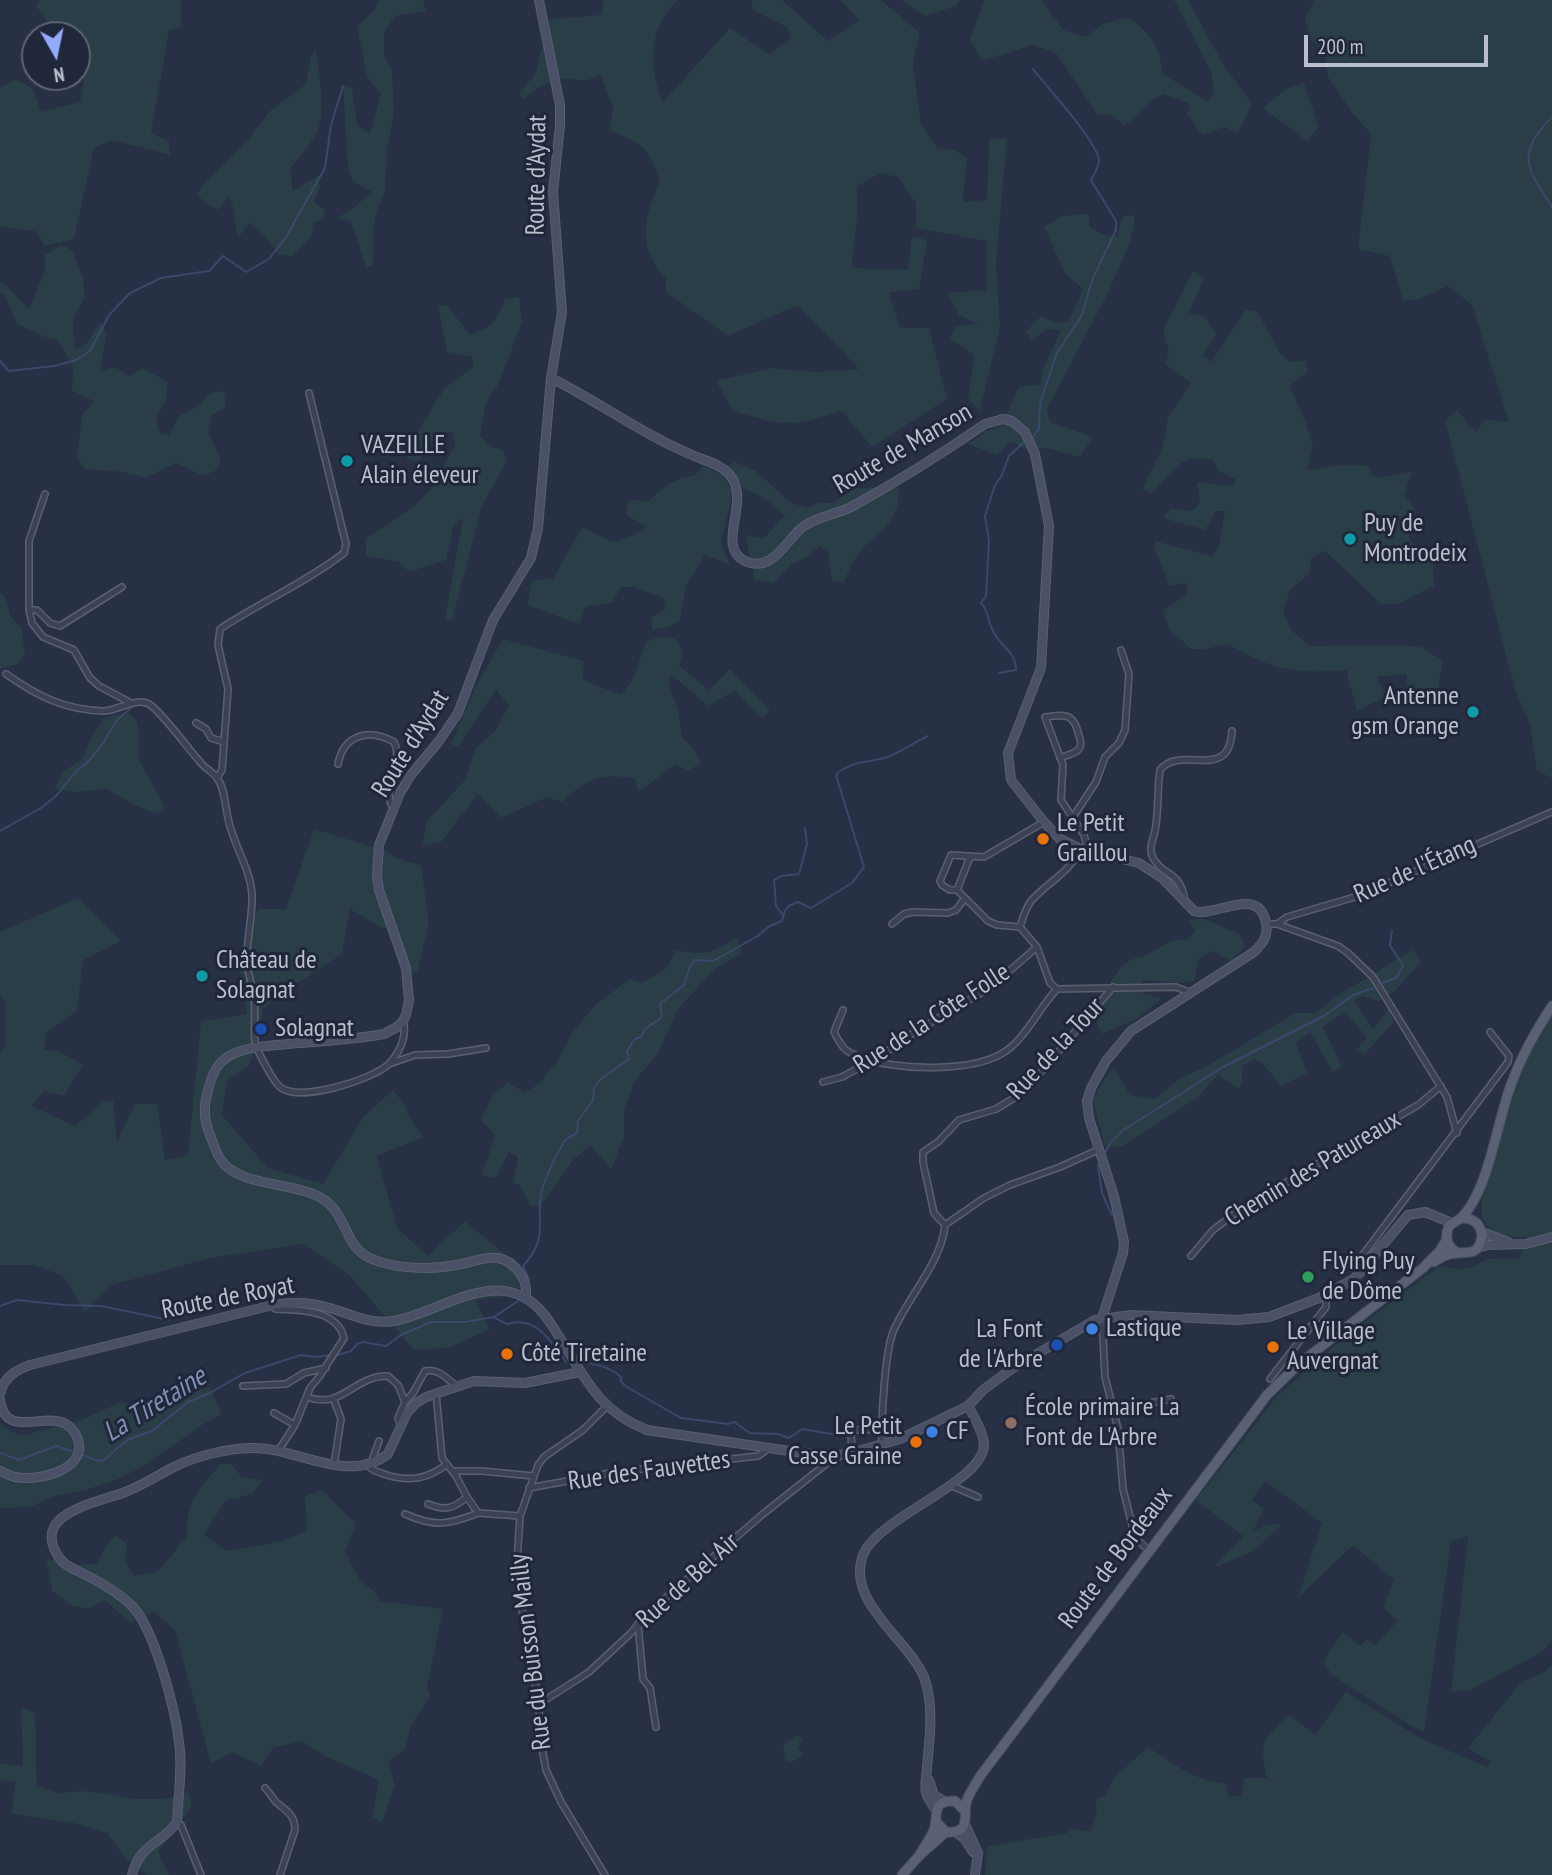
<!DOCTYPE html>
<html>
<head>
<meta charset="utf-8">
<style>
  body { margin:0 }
  #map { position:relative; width:1552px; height:1875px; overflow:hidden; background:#273045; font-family:"PT Sans Narrow",sans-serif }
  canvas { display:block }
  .north { position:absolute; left:21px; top:21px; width:70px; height:70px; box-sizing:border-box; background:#20273a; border:2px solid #5e6375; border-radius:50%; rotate:171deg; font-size:19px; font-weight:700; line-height:28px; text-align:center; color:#babecd }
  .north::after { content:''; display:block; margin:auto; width:24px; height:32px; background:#92abfa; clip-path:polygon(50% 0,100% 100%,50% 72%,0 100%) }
  .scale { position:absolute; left:1304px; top:35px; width:184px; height:32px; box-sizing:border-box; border:4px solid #babecd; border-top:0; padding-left:9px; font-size:21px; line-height:24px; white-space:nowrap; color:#babecd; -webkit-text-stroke:5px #20273a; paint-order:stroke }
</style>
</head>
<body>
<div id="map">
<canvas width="1552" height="1875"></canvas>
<div class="north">N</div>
<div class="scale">200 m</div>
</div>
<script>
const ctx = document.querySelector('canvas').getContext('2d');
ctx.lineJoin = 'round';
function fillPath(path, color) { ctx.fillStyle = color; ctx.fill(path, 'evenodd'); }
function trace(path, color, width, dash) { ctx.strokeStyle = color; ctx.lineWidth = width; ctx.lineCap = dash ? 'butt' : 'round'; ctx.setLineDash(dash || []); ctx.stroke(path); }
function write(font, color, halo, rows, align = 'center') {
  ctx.font = font + ' "PT Sans Narrow",sans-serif'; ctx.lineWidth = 6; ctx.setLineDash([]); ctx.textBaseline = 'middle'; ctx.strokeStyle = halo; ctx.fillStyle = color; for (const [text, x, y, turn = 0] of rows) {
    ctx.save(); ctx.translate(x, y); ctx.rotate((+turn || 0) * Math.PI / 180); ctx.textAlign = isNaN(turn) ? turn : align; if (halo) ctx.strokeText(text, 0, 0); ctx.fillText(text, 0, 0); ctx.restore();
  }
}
fillPath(new Path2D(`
  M40,0h141v27l-12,3 -18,103 18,8 1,14 -59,-15 -17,8 -20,91 -29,7 -10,-15 -35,-4v-139l15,-9 18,10 8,23 39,-10 8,-45 -11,-9v-13c-29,0 -26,-7 -41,-30z
  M379,0h44l3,11 -31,5 -11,17v22l8,16 2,43 -7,34 -2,45 -8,17 -3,12 -1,44 -7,1 -15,-46 -14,-3 18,-11 17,-16 -19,-9 -5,-14 -5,-82 9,2 5,37 13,9 11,-40 -14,-17 -10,-51 18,-16z
  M604,0h74c-30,28 -30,66 -15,102l67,-74 39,26 22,-16 -3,-10 -35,-18 -2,-10h31l46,41 31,-21 -19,-20h41l39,33 -7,31 8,61 17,23 14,1 15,8 -4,45 24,-2 2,-61 18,-1 -11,126 4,62 -20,85 -12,-11 6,-45 -24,-16 5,-12 23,-3 -19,-9 -11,-22 38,-3 1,-49 -71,-13v-25l-18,-26 -18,-4 -23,14c3,27 -4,53 -5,81l56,2 4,-34 15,4 -8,49 -30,3 11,36h29l18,71 -75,48 -30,-36 -42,12 -27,-1 -40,-11 -17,-30 55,-13 46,4 42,-3 -61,-64 -70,31 -62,-44v-14c-30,-31 -22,-61 -6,-96 -12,-36 -17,-38 -51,-52l4,-22 -12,-33 -16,6 -20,-3 -24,8 -19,14 -3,-8 16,-17 15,-56 51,-4z
  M901,0h59l-4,6 -31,10z
  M984,0h58l21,30 23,7 17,-13 25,-7c24,18 31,27 35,57l44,27 7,-7 -3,-22 -37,-72h14l35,64 29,40 -14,29 -14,-6 -22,8 -15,-21 3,-10 -26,-10 -14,7 -25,25 -14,-11 -14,-1 -41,-61 -23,-8 -51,16 -12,-21z
  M1314,0h238v778l-15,-7 -7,-47 -14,-31 -71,-273 12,-10 19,22 9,-13 24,3 -37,-117 -24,-19 -29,13 -16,2 -13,-45 -32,-7 13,-115 -18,-20 -25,-37 -3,-24 -14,-13 -6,-21z
  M316,50c3,22 9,56 3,77 -5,14 -19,30 -29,41l3,23 26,-16 1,13 -6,14 11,8 -1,9 -10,3 -3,15 -19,19 -13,-1 -16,-21 -14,-11 -11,15c-5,-15 -1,-26 -9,-42l-11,14 -11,-6 -10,-9 6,-10 47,-48 20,-26 36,-27 5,-28z
  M1304,83l15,44 -12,14 -44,-33 23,-19z
  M1088,214l2,13 14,8 13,1 6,-20 11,-1v12l-5,18 -21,48 -61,116 3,13 43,15 -13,20 -33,-9 -22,1 -15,-8 -13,14 -29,-11 20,-14 13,-4 18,-39 22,-3 1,-13 19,-41 -14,-1 -15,11 -6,-9 15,-15 14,7 14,-2 14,-32 -18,-16 -21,-46 18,-11z
  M61,245l11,5 11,27 2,20 -11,19 -1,18 3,16 10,-6 15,-23 5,13 -6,38 15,-5 14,9 14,-8 25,14 -2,18 -10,19 4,14 9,2 10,-19 17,-9 15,-14 13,-2 2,16 -15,9 -3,16 13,28 -4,10 -14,6 -27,-13 -30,15 -23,-6 -38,-3 -8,-12 5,-42 12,-14 -22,-10 1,-24 -15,-27 -16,-4 -25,-12 -12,-29 -5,-2v-11l5,2 24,25 16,-39v-15z
  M1193,271l11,8 -15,34 16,4 12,17 -14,21 8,7 35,-52 11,1 23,42 9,9 16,-2 3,11 -18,15 16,37 7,23 -6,24 31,-5 32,1v8l10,4 32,-7 -8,25 11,12 2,15 -8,9 1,9 8,6h14l2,39 -36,18h-17l-56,-53 -14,7 -2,16 -19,16 -7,22 9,19 18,15 86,-1 25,2 22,14 -5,27 -31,7v-21l-30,3 9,19 -29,15 -11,-41c-53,4 -72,1 -118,-26l-23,5h-14l-22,-20 -6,-18 24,-18v-10l-17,3 -16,-39 1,-6 57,15 7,-9 6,-36h-9l-11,19 -42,-12 8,-9 21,2 8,-8 -3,-21 36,4 3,-7 -16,-7 -8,-12c-35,-7 -38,12 -60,33l-10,-4 21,-43 5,-29 23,-34 -26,-19 4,-12 -6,-22z
  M519,297l3,25 -24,63 -12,18 -6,33 10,11 13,3 4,10 -25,46 -30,114 -7,-1 18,-101 -9,6 -8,36 -37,12 -10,-10 -33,-6v-18l46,-30 18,-18 25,-45 -3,-13 -15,2 -19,28 -12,-3 17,-37 21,-33 29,-22 -1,-10 -25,-5 -9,-46 9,-1 23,30c21,-7 27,-14 35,-36z
  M735,462l21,9 35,32 17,5 10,-5h15l22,-15h43c4,35 -20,41 -39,65 -6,8 -11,20 -16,30l-11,-2 -4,-30 -8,-5 -13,11 -13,6 -21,20 -18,-3 -10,-45 19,3 21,-23 -24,-19 -18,-8 -14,-23z
  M702,466l21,9 10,17 -12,50 9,23 -25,-10 -19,31 -6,35 -11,6 -17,3 -1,-12 14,-9 -1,-11 -31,-11h-12l-9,16 -26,3 -7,18 -52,-19 5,-25 21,-1 29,-52 31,15 22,-7 11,-9 -20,-11 2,-15 21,1c13,-14 27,-23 46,-26z
  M0,592l6,7 5,18 10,10 4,26 -7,11 -18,5z
  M661,636l15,3 7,14 -4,12 30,25 21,-21 40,41 -7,8 -29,-27 -26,15 -35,-30 -5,5 11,33 3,23 12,12 7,14 -13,8 -13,-7 -36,28 -4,-14c-38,-4 -45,-1 -73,24l-15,-5 -46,21 -23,-24 -37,48 -19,4 5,-25 38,-41 10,-31 20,-18 14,-25 -13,-17 -38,58 -7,-3 24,-56 28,-49 81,22 -1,19 38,15 12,-16 13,-37z
  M130,713l8,10 1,37 26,46 -8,8 -23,-9 -27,-16 -30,3 -23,-3 10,-18 19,-13 8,-20 14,-21z
  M314,829l70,21 12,8 25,7 8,57 -11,49 -7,3 -16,-46h-13l-32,-19 -8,45 -66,43 -13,12 -7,39 -7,18 -22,14 -5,35 46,53 55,16 40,-67 30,-27 13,16 2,10 15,21 -46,19 20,72 31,28 37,-35 43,36 12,30 -6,8 -39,5 15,29 -42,19 -34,2 -64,-74 -46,-32 -94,14 -98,27 -27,27 -22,-36 -29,-11h-34v-212l5,-8 1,-43 -6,-6v-64l78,-34 43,43 -38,19 -6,51 -31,22 -2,17 15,1 24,14 -19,31 -20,-5 -12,15 43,20 29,-25 9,-1 4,41 18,-37h22l8,56 23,-5 13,-134 46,-7 -9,-57 20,-48h28z
  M1200,918c15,4 26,12 40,16l5,12 -15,15 -17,-10 -14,8 -5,22 -17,2 -35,-3 1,14 19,4 -25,21 -35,15 -7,-15c9,-19 15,-46 34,-58 6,-4 15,-4 21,-8 13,-7 21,-16 36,-13l10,-9 -8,-10z
  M736,937l6,16 -26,15 -38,41 -21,46 -22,25 -11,30v27l-13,33 -20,-25 -17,14 -34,48 -10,-1 -10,-21 -7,-2 5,-26 -9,-5 -13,26 -14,-3 13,-40 -14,-15 11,-24 16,-14 17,11 16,-11 19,-25 13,-26 23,-27 34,-25 12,4 25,-15 8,-18c30,5 35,5 61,-13z
  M1413,950l8,11 -26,30 -16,10 -17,-5 -8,4 19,29 15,-20 6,13 -29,32 -10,-3 12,-13 -22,-27 -22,16 19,39 -9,6 -23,-40 -14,11 11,30 -26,13 -18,-22 -8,-5 -13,7v16l-3,7 -21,-14 -20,22 -75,49 -18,1 -12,-47 11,-21 10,-11 16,27 25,4 24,-20 35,-17 81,-49h20l25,-19z
  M1552,1015v625l-8,11 -74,39 -19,2 17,-156 -17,5 -27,191 -14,-7 -63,-40 -15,-10 -9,-14 20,-29 17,14 7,-7 9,7 21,-25 -14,-14 11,-27 -41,-35 -55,53 24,-75 -57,-42 -13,19 12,9 -11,22 16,-7 12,1 -27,26 -41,17 30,-32 -47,-36 81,-104 58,-51 93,-71 13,-8 17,3 14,-2 16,-8 32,-1 6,-21h-16l-15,-4 -8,-6 -5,-10v-23l34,-111 15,-39z
  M210,1387l12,27 -17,9 -61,43 -26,13 -35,12 -25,4 -28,12 -30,1v-88l4,7 17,9 60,-16 40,-18 16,3z
  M221,1464h10l11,13 21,3 -11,14 -27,7 -21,34 23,16c27,-5 56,-7 80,-21l-2,-34 17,-6 34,34 -11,27 15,29 15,12 4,9 64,8 -16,78 3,9 -20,32 -5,22 -17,11 7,24 -13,38 -10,-6 7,-37 -50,-22 -28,-17 -28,7 -12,18 -29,-14 -21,12 -36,-134 -21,-18 -24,11 -25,-23 -17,9 -15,-3 -21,-15 -6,-33 32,7 19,-1 8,-17 11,-12 11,9 -2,17 9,15 23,-4 30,-35c-1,-35 10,-48 34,-73z
  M1552,1665v210h-567l2,-29 80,-13 2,-4 22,2 6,-21 -2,-3 2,-8 7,-3 11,-19 33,-30c26,17 45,33 78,37l3,13 12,-2 3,-17h23c-8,-38 -5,-38 23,-63l25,20 31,-43 76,47 65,28 4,-5 -23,-14 54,-67 20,-7z
  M21,1708l13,4c4,25 1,49 3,74l21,7 23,-2 29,3 22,5h33l23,-7 4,14 -34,46 11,23h-22l-21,-16 -19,-26 -33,-10 -63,-9 5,-32 -14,-2 -2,3v-20l23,3z
  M797,1735l6,4 -5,9 5,7 -11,7 -7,-2 -2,-15z`), '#293e46');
trace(new Path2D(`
  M1033,69c17,22 59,66 66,90 1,7 -5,15 -8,21l25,41v9l-23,48 -12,39 -24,36 -17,50 -1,25 -5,8
  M1552,117c-37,38 -25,51 0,90
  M0,361l9,10 45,-5 22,-6 14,-9 19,-36 21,-22 31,-15 48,-7 14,-15 23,16 23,-13 17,-22 39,-69 6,-43 12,-39
  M999,673l17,-3c0,-17 -14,-23 -22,-37 -6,-9 -5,-23 -13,-30l5,-7 3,-55 -4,-25 10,-31 6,-8 8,-21 15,-14
  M0,831l41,-23 16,-13 20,-25 9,-6 16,-19 15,-25 15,-13
  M783,915l-7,-9 -2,-26 7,-4 18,-2 8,-30 -2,-16
  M1383,983l14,-6 6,-11 -13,-21 2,-14
  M1105,1153l6,-11 11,-11 101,-64 101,-51 29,-21 20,-7
  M1098,1165l4,28 10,22
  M529,1279l-6,-13c26,-29 13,-40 18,-72 2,-11 18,-48 26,-55 3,-3 7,-4 10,-6l1,-12 15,-21 1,-12 6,-8 29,-21 -2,-8 8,-12 6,-2c5,-15 14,-11 21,-21l-2,-12 24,-19 6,-19 5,-6 18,1 45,-25 10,-9 14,-6c3,-12 4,-15 16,-19l13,6 41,-25 12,-16 -28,-92c13,-14 35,-13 52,-18 10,-4 29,-16 40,-21
  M0,1306l17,-6 47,5 37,1 68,14
  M494,1317l24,-16
  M338,1355l13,-4 6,-7 6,-2 23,4 15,-11 30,-13h34l28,-5 14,7c30,-9 44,18 59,38
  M579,1362c15,1 31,5 42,15v5l6,5 54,31 47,6 6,-2 16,11 28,1 11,4 13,-9 47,8
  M0,1453l19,7 37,-14 19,6
  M80,1454l19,7 5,-1 23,-20 25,-9 36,-29 20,-8 37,-21 56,-18 16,2 13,-2`), '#3b486c', 2);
const street = new Path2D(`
  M45,494l-16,47v69l3,13 11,14 31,13 16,28 9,8 32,17
  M29,610h8l13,13 10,3 62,-39
  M6,674c31,22 59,36 97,37 16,0 36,-17 50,-4 18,17 32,38 48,56 5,6 12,9 16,15 8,10 8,28 11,40 5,27 22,49 24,76 1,23 -6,46 -5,69 1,12 6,24 7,36 2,14 -1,28 1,42 1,9 18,40 25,46 18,16 92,-7 109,-23 10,-11 19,-28 14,-43
  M196,723l10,6 5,9 13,4
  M1060,758c6,-3 17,-4 20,-11 2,-4 0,-8 -1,-11 -5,-23 -13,-22 -34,-19l18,48 -2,35 23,35 4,15
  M338,764c6,-30 31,-36 56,-22 11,21 -15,49 0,67
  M217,778l5,-8 6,-81 -10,-44 2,-16c41,-27 85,-46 124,-76l2,-9 -37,-151
  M1073,817l23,-35 9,-25 14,-14 6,-13 4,-56 -8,-24
  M970,857l-13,33 31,31 9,4 23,2c3,-9 5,-18 11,-26 17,-19 38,-28 50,-52
  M957,890h-7l-8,-5 -2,-4 11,-26 33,2 60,-35
  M1185,901c-5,-32 -21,-23 -32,-43 -5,-9 0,-18 2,-27 4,-20 2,-41 5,-61 21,-27 69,14 72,-39
  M892,924l12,-10 9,-2 35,1 8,-3 9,-12
  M1267,924h10l61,22 10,7 25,24 74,120 10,36
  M1277,924l10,-7 71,-21 194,-84
  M1020,927l17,20 13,36 7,6 119,-2 15,6
  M843,1010l-9,22c3,6 7,14 12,18 3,3 10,5 14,7 36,14 114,16 146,-6 21,-15 33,-43 51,-62
  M389,1064l26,-9 33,-1 38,-6
  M823,1082l19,-5 37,-20 34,-24 78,-46 46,-40
  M945,1225l-11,-12 -11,-51v-10l15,-10 21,-22 37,-11 28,-17 89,-105
  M1191,1256l22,-26 28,-21 177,-104 23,-19
  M1361,1273l-5,-9 152,-202 1,-6 -19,-24
  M273,1305l2,4c24,1 62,0 69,29l-25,39 -9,11 -15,37 -17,26
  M1102,1318l3,59 13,52 5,60 12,48 14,14
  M1270,1379l56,-72v-12
  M243,1386l43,-2 18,-11 22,-5
  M436,1393l6,65 14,18 11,21 11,16 42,3
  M307,1397c36,13 47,-22 81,-21l10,9 7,17 -7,16 3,8
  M405,1402l8,-9 12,-22c13,-3 21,7 30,14
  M1113,1410l58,-11
  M274,1413l21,12
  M882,1444c-1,-24 3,-91 11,-112 14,-34 49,-70 52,-107l39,-27 26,-13 50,-18 38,-17
  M852,1453l-1,-20 3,-3 27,-1
  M371,1463l8,-22
  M367,1464c5,7 11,8 20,11 22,7 40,4 59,-10
  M334,1465l7,-46 -7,-19
  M453,1471h29l51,5
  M950,1485l28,12
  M529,1488l87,-16 142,-16 10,-7
  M428,1504c17,7 25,5 39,-7
  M405,1514c29,13 44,11 73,-1
  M638,1624l5,55 7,9 6,39
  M539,1704l50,-32 41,-38 19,-22 114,-98 73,-58
  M265,1788c4,4 7,9 11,14 10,9 19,12 19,28l-15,45
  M177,1822l4,3 20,50
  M605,1875l-44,-73 -15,-32 -6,-33 -1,-33 -18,-100 -4,-42 3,-46 18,-51 6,-8 39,-27 24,-24`);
const secondary = new Path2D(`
  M551,378c48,24 91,56 141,77 11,5 29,9 37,19 24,26 -15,72 16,87 28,13 41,-22 59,-35 15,-10 34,-12 49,-20 45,-25 90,-53 132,-82l18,-5 9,2 13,11 10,22 14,72 -8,142 -33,85 3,27 33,42 16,17 21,10 58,14 23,15 32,33c21,7 65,-27 72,12 3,13 -4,21 -12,29l-123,79 -25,30 -15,27 -4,13 2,17 25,78 10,46 -1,11 -21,65
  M1482,1232l26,10
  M1478,1248l10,-3 38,-1 26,-7
  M525,1298c5,-16 -10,-37 -27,-40 -14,-2 -28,5 -42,7 -25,5 -60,4 -84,-6 -28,-11 -24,-44 -49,-60 -26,-17 -85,-12 -102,-39 -4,-6 -7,-14 -9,-20 -6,-14 -9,-26 -6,-41 4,-18 8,-36 25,-44 17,-9 39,-9 57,-11 32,-3 65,-4 96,-10l13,-7 6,-6 3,-6 3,-15 -3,-32 -27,-78 -2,-14 2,-31 21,-52 11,-18 28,-34 19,-28 35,-93 38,-62 7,-30 13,-150 11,-66 -9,-120 7,-67v-20l-21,-105
  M0,1394c3,-16 15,-24 30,-29l243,-60c19,-3 35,-3 53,2 23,6 43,18 68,14 45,-8 98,-53 141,-16 10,8 16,19 23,30 27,42 39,75 89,95l156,23 33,3 22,-5 42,-12 68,-33 15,-16 30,-22 82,-48 36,-5 106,5 32,-3 50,-19 35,-19 54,-64 17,-3 27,11
  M0,1400c6,46 56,1 75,33 20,35 -35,49 -60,44 -5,-1 -10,-4 -15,-6
  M929,1780l5,15 12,7
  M936,1811c-3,-6 -9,-12 -10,-19 -2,-8 1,-17 1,-26 3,-28 7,-62 -3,-89 -15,-37 -81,-77 -60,-124 17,-37 119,-71 120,-108 0,-12 -10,-28 -16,-39
  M965,1824l13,29 -3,22
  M955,1832l9,6 9,14
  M132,1875c9,-33 29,-30 45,-53 1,-26 6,-55 2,-80 -4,-34 -24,-111 -46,-135 -17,-18 -42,-29 -63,-40 -13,-7 -23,-26 -16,-40 9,-18 48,-27 66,-33 18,-6 35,-17 52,-26 23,-12 56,-20 82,-20 44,0 94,37 134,6l19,-41 9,-10 10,-6 48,-16 51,2 55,-11`);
const primary = new Path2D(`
  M1461,1218c28,-27 36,-98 51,-136 10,-27 24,-52 40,-76
  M1434,1262c5,-3 10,-7 16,-8 16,-4 29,5 32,-19 -2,-12 -9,-17 -21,-17l-12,8c-5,12 -2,21 9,27
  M936,1822l10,10c27,2 16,-17 21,-32 3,-8 9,-17 14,-25l286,-380 33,-32 123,-95 16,-16 8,-13
  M919,1856c5,-9 11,-17 15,-26 5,-14 -4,-30 21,-29l10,10
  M902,1875l17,-19 27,-24`);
trace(street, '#5a6071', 8);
trace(secondary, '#5a6071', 10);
trace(primary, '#454b5d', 11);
trace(street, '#3c4254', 5);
trace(secondary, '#4a5167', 8);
trace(primary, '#5a6174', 9);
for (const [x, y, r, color] of [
  [347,461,7,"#0f9aa8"],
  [1350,539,7,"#0f9aa8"],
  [1473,712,7,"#0f9aa8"],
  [1043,839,7,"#e8710a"],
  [202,976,7,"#0f9aa8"],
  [261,1029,7,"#1a4fb4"],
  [1308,1277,7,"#2e9e5b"],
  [1092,1329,7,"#3f7fe0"],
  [1057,1345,7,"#1a4fb4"],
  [1273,1347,7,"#e8710a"],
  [507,1354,7,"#e8710a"],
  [1011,1423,7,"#8d6e63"],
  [932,1432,7,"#3f7fe0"],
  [916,1442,7,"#e8710a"]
]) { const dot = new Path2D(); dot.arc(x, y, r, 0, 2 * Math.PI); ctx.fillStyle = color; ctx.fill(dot); trace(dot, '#20273a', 2.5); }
write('26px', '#babecd', '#20273a', [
  ["Route d'Aydat",537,175,-89],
  ["Route de Manson",903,449,-30],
  ["Route d'Aydat",411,744,-58],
  ["Rue de l'Étang",1415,870,-24],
  ["Rue de la Côte Folle",932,1019,-33],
  ["Rue de la Tour",1056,1049,-47],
  ["Chemin des Patureaux",1313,1169,-31],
  ["Route de Royat",228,1298,-11],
  ["Rue des Fauvettes",649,1471,-8],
  ["Route de Bordeaux",1116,1558,-53],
  ["Rue de Bel Air",688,1581,-42],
  ["Rue du Buisson Mailly",531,1652,-97]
]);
write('26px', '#babecd', '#20273a', [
  ["VAZEILLE",361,446],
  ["Alain éleveur",361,476],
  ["Puy de",1364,524],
  ["Montrodeix",1364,554],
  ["Antenne",1459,697,"right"],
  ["gsm Orange",1459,727,"right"],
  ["Le Petit",1057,824],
  ["Graillou",1057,854],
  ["Château de",216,961],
  ["Solagnat",216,991],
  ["Solagnat",275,1029],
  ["Flying Puy",1322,1262],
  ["de Dôme",1322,1292],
  ["Lastique",1106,1329],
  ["La Font",1043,1330,"right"],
  ["de l'Arbre",1043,1360,"right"],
  ["Le Village",1287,1332],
  ["Auvergnat",1287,1362],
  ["Côté Tiretaine",521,1354],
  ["École primaire La",1025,1408],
  ["Font de L'Arbre",1025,1438],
  ["Le Petit",902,1427,"right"],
  ["Casse Graine",902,1457,"right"],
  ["CF",946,1432]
], 'left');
write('italic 28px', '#818fb4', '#20273a', [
  ["La Tiretaine",155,1405,-32]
]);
</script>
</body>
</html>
